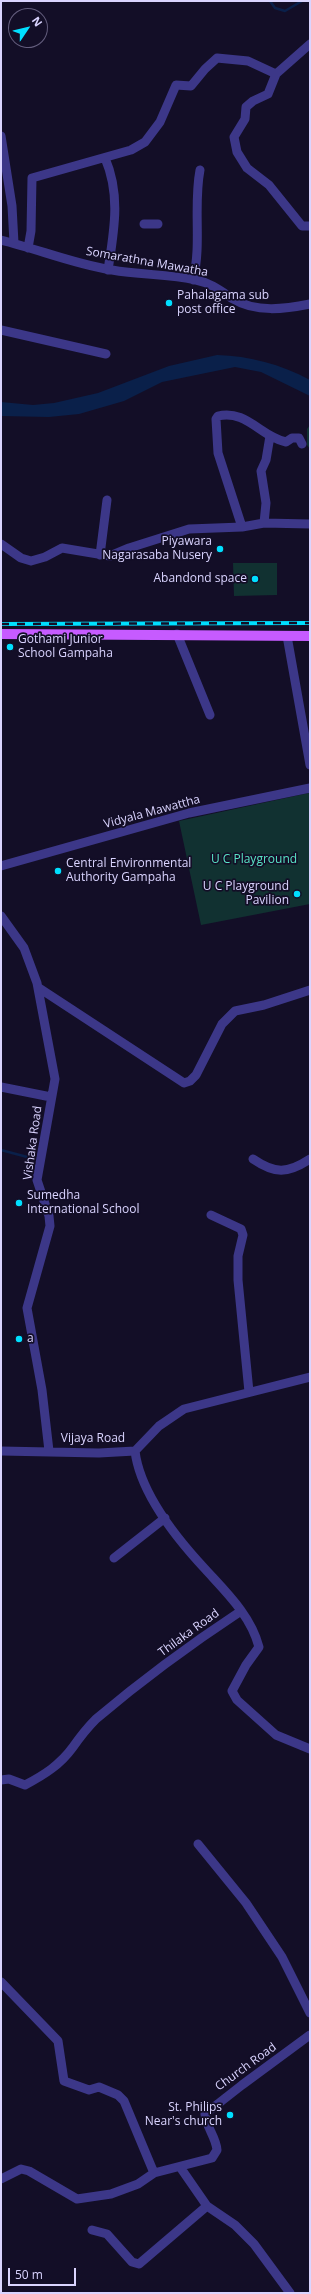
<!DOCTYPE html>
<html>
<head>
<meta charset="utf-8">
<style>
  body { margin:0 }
  #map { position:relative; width:311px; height:2294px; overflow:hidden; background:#130e27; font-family:"Open Sans",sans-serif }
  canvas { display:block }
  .frame { position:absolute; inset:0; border:2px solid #dad4ff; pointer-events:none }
  .north { position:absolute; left:8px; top:8px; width:40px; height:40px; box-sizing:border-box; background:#130e27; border:1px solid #635d7d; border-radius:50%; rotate:55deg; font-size:11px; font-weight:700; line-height:16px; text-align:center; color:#dad4ff }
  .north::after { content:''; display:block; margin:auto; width:14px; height:18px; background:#00dfff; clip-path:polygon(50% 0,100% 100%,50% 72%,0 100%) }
  .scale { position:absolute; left:8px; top:2268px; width:68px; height:18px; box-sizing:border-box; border:2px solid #dad4ff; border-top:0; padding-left:5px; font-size:12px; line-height:14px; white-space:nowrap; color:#dad4ff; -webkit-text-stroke:3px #130e27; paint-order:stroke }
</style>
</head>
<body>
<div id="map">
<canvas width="311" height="2294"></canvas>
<div class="frame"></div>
<div class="north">N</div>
<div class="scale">50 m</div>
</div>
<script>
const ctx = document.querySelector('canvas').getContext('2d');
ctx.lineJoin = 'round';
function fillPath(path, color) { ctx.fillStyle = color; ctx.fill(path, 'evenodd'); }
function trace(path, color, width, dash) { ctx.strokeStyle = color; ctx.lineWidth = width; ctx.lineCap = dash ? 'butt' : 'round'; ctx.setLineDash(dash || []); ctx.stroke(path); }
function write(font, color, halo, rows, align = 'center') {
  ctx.font = font + ' "Open Sans",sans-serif'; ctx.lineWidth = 3.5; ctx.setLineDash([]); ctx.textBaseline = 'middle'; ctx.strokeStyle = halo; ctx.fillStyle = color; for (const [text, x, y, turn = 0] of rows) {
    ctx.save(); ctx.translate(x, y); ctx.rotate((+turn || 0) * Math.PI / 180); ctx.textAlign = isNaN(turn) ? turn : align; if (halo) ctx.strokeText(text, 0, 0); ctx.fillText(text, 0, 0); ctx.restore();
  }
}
fillPath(new Path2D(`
  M310,425v24l-3,-4v-16z
  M233,563h44v32l-43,1z
  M309,793l1,111 -109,21 -22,-104z`), '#113131');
fillPath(new Path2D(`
  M217,355c33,1 63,9 93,25v16l-49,-24 -26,-5 -73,15 -38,19 -45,13 -30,3 -48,-1v-14l32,3 21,-2 44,-10 71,-27z`), '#0a204a');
trace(new Path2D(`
  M270,1l5,7 10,3 17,-10
  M1,1150l30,8`), '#0a204a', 2.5);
trace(new Path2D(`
  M276,74l-8,20 -15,7 -7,6 -1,12 -11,18 3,15 10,16 22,17 33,41h8
  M1,136l11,70 2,37
  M105,158c16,37 9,73 3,112
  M144,224h14
  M1,240c37,9 73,24 111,30 28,5 56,4 84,10 15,3 25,11 37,19 23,14 52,10 77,5
  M28,248l3,-17 1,-53 99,-28 14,-8 15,-20 16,-37 15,1 14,-17 12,-11 31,3 28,13 34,-30
  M193,280c9,-36 0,-74 7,-110
  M1,330l105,24
  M264,523l2,-20 -5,-32 5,-11 4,-24
  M242,527l-24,-74 -2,-34 2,-3c28,-7 43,21 68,26l6,-4h7l3,6
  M1,544l20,14 10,3 14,-4 17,-9 48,8 19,-8 60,-19 53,-2 22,-4 46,1
  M100,555l7,-55
  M177,634l33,81
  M287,636l23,129
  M1,866l188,-53 121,-25
  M1,916l23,32 13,35 18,96 -18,101 12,36 1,10 -23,82 15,82 7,61
  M39,988l145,95 6,-2 6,-6 26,-51 13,-13 29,-6 46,-15
  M1,1087l50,10
  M253,1159c22,15 34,15 57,0
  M211,1215l30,14 2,6 -5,21v24l11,112
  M1,1451l98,2 36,-2 24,-25 25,-17 126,-32
  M135,1451c5,42 43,89 71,119 21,23 45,46 53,77l-13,18 -14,26 5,9 39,35 34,14
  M114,1558l51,-40
  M1,1780l8,-1 16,6c19,-10 35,-20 48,-38 7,-10 14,-19 23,-28 46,-39 95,-75 145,-108
  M198,1844l48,59 36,54 28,56
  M1,1982l57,59 6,40 25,9 10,-3 19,8 6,6 30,72
  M180,2167l27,39 28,19 19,19 36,49
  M1,2179l20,-10 8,2 48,28 34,-5 27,-10 16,-11 58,-15 5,-8c-1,-13 -11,-23 -12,-36l37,-29 68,-50
  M92,2230l15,4 25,28 7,2 68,-58`), '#3c3788', 9);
trace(new Path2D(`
  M1,634l309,2`), '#c65bff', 10);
const rail = new Path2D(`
  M1,624l309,-1`);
trace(rail, '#00dfff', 4);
trace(rail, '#130e27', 2.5, [8]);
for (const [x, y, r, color] of [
  [169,303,4,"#00dfff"],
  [220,549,4,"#00dfff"],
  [255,579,4,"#00dfff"],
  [10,647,4,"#00dfff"],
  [58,871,4,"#00dfff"],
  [297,894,4,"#00dfff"],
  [19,1203,4,"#00dfff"],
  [19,1339,4,"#00dfff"],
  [230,2115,4,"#00dfff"]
]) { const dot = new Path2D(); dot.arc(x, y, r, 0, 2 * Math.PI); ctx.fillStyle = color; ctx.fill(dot); trace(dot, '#130e27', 1.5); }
write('12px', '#dad4ff', '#130e27', [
  ["Somarathna Mawatha",147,262,10],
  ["Vidyala Mawattha",152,812,-15],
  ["Vishaka Road",33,1143,-82],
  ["Vijaya Road",93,1439],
  ["Thilaka Road",189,1633,-36],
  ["Church Road",246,2067,-36]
]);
write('12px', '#dad4ff', '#130e27', [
  ["Pahalagama sub",177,296],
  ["post office",177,310],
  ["Piyawara",212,542,"right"],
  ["Nagarasaba Nusery",212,556,"right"],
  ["Abandond space",247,579,"right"],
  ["Gothami Junior",18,640],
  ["School Gampaha",18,654],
  ["Central Environmental",66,864],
  ["Authority Gampaha",66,878],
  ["U C Playground",289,887,"right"],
  ["Pavilion",289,901,"right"],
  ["Sumedha",27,1196],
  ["International School",27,1210],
  ["a",27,1339],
  ["St. Philips",222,2108,"right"],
  ["Near's church",222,2122,"right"]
], 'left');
write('12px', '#59e5c6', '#130e27', [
  ["U C Playground",254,860]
]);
</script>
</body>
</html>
